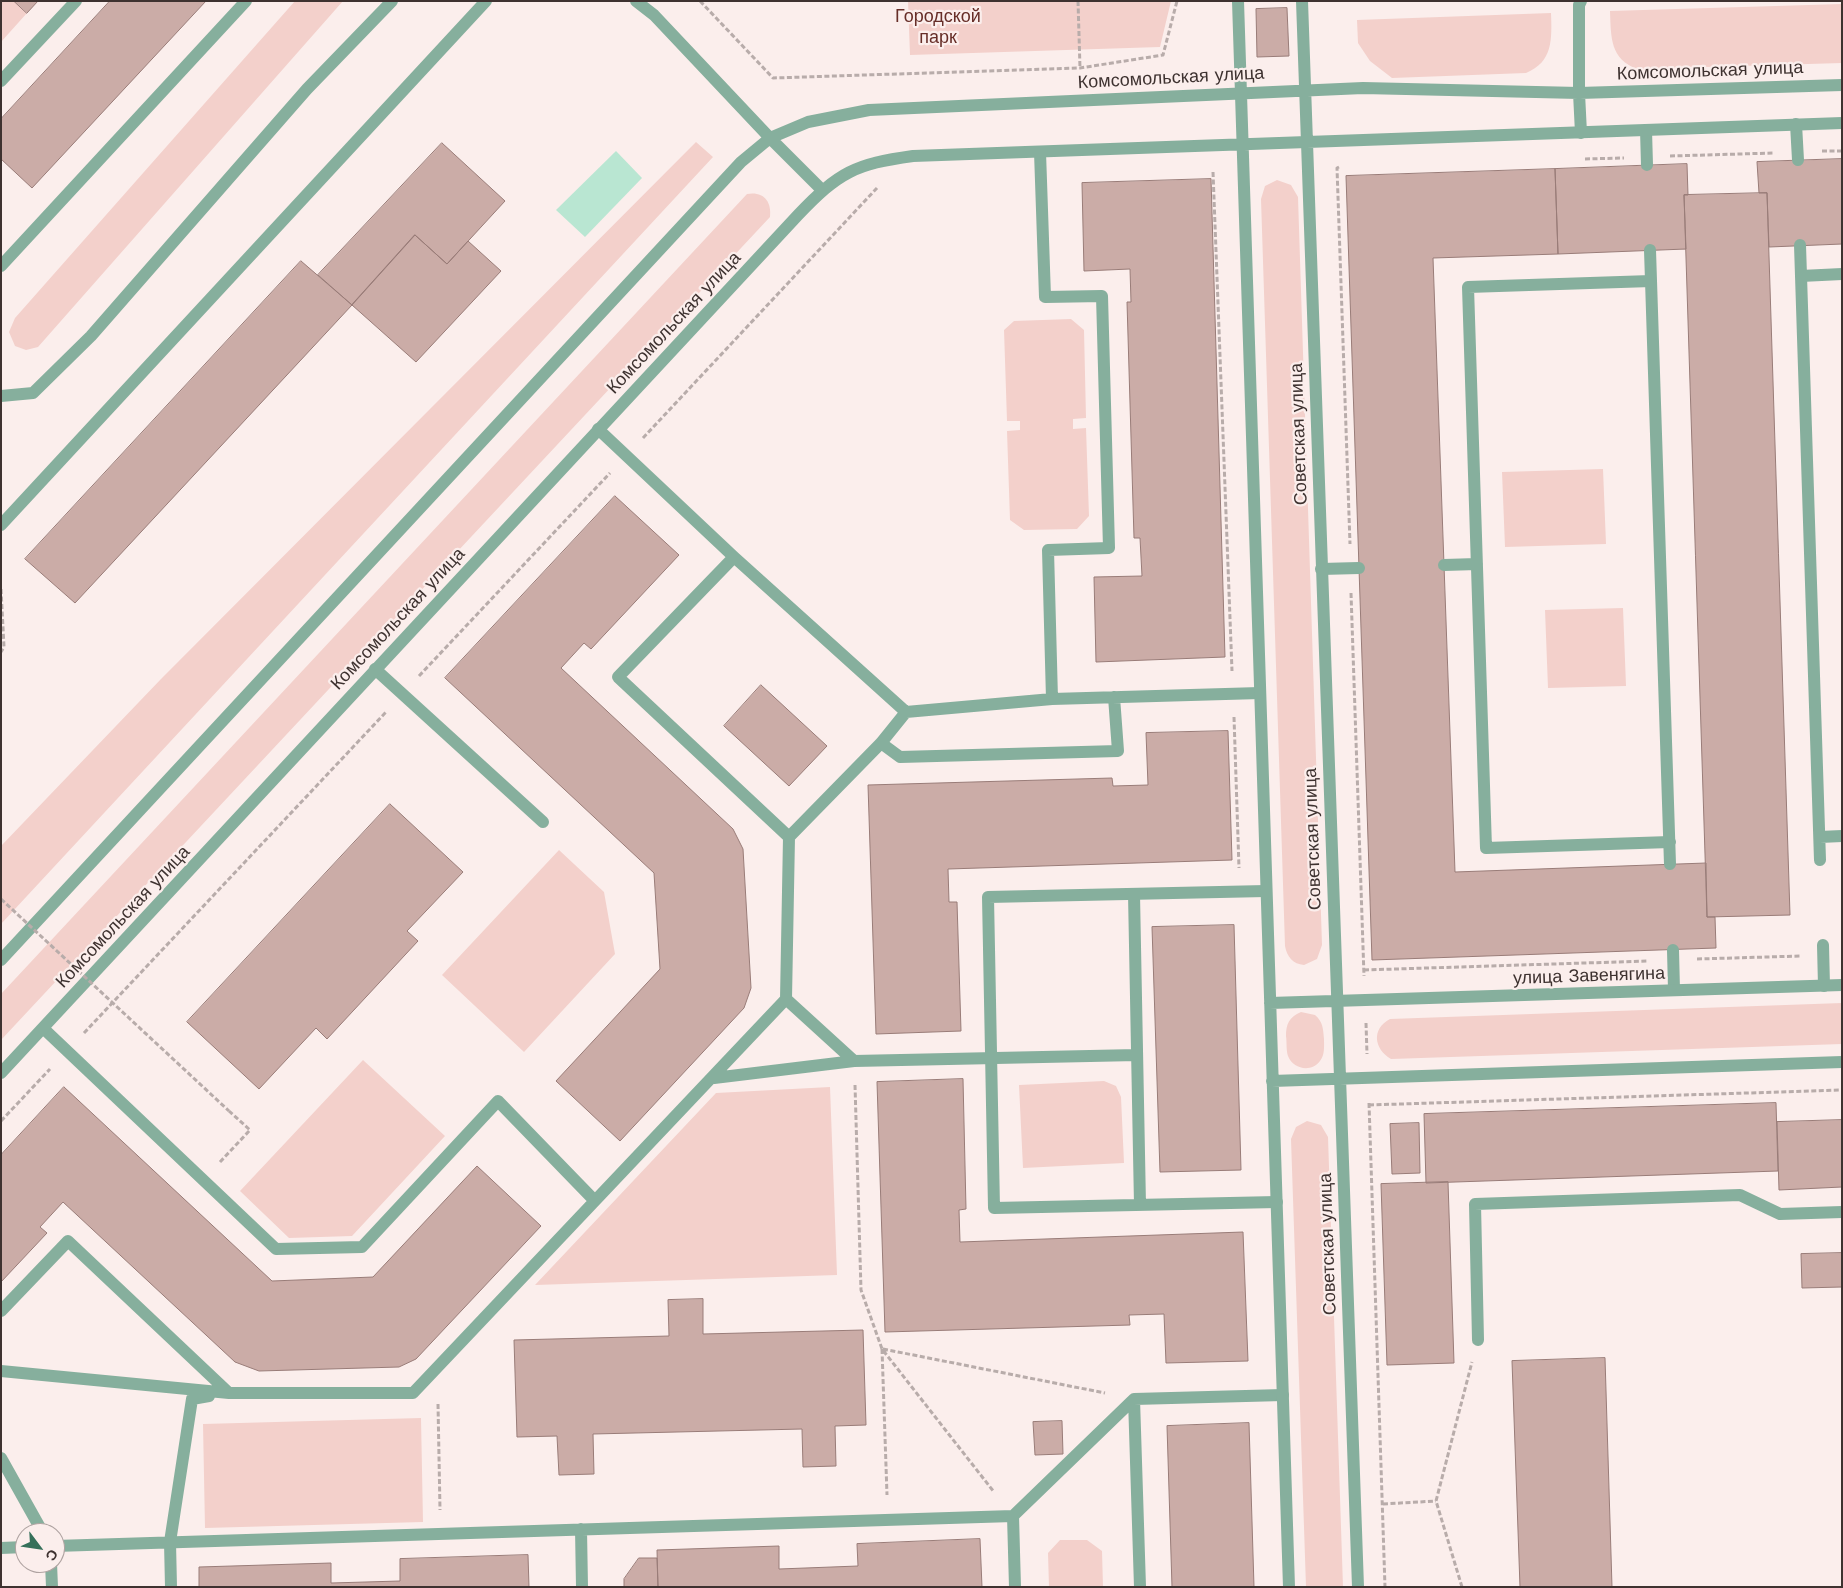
<!DOCTYPE html>
<html>
<head>
<meta charset="utf-8">
<style>
  body { margin:0 }
  #map { position:relative; width:1843px; height:1588px; overflow:hidden; background:#fbeeec; font-family:"Work Sans",sans-serif }
  canvas { display:block }
  .frame { position:absolute; inset:0; border:2px solid #3e3230; pointer-events:none }
  .north { position:absolute; left:15px; top:1523px; width:50px; height:50px; box-sizing:border-box; background:#fbeeec; border:1px solid #afa3a1; border-radius:50%; rotate:121deg; font-size:14px; font-weight:700; line-height:20px; text-align:center; color:#3e3230 }
  .north::after { content:''; display:block; margin:auto; width:18px; height:22px; background:#35705a; clip-path:polygon(50% 0,100% 100%,50% 72%,0 100%) }
</style>
</head>
<body>
<div id="map">
<canvas width="1843" height="1588"></canvas>
<div class="frame"></div>
<div class="north">С</div>
</div>
<script>
const ctx = document.querySelector('canvas').getContext('2d');
ctx.lineJoin = 'round';
function fillPath(path, color) { ctx.fillStyle = color; ctx.fill(path, 'evenodd'); }
function trace(path, color, width, dash) { ctx.strokeStyle = color; ctx.lineWidth = width; ctx.lineCap = dash ? 'butt' : 'round'; ctx.setLineDash(dash || []); ctx.stroke(path); }
function write(font, color, halo, rows, align = 'center') {
  ctx.font = font + ' "Work Sans",sans-serif'; ctx.lineWidth = 4.5; ctx.setLineDash([]); ctx.textBaseline = 'middle'; ctx.strokeStyle = halo; ctx.fillStyle = color; for (const [text, x, y, turn = 0] of rows) {
    ctx.save(); ctx.translate(x, y); ctx.rotate((+turn || 0) * Math.PI / 180); ctx.textAlign = isNaN(turn) ? turn : align; if (halo) ctx.strokeText(text, 0, 0); ctx.fillText(text, 0, 0); ctx.restore();
  }
}
fillPath(new Path2D(`
  M1,1h13l13,12 -26,29z
  M295,1h48l-305,346 -12,3 -11,-4 -6,-14 6,-14z
  M908,1h263l-11,46 -250,8z
  M1842,4v59l-204,6c-28,-9 -27,-32 -28,-58z
  M1551,13c1,26 2,49 -25,60l-134,5 -22,-17 -12,-18 -1,-23z
  M696,142l17,15 -712,767v-78l160,-167z
  M1277,180l14,5 7,12 24,748 -5,14 -13,6c-11,-1 -17,-8 -19,-19l-24,-747 4,-13z
  M747,194c16,-3 25,7 23,23l-769,823v-46z
  M1071,319l13,11 2,88 -13,1v10l13,-1 3,88 -12,13 -53,1 -14,-10 -3,-89 13,-1v-9h-13l-3,-91 10,-9z
  M1603,469l3,75 -101,3 -3,-75z
  M1623,608l3,78 -78,2 -3,-78z
  M559,850l45,42 11,62 -91,98 -82,-77z
  M1842,1003v41l-451,15c-17,-10 -20,-30 -1,-40z
  M1301,1012l14,3c8,7 8,13 9,24 0,7 1,16 -4,22 -9,12 -27,8 -32,-5 -2,-6 -1,-13 -2,-20 0,-12 3,-19 15,-24z
  M363,1060l82,76 -93,100 -63,2 -49,-47z
  M1104,1081l12,5 5,11 3,66 -101,5 -4,-83z
  M830,1087l7,188 -302,10 181,-192z
  M1307,1121l14,4 7,12 15,450h-37l-15,-448 5,-12z
  M421,1418l2,104 -218,6 -2,-104z
  M1060,1540h27l15,11 1,36h-54l-1,-34z`), '#f3d0cb');
fillPath(new Path2D(`
  M616,151l26,27 -57,59 -29,-27z`), '#b9e6d2');
const building = new Path2D(`
  M14,1h24l-11,12z
  M110,1h96l-174,187 -31,-29v-40z
  M1287,8l2,48 -32,1 -1,-48z
  M442,143l63,58 -58,63 -32,-29 -63,70 -34,-30z
  M1842,159v85l-73,3 -2,-54h-8l-2,-31z
  M1687,164l1,31h-4l2,54 -128,5 -3,-85z
  M1555,169l3,85 -125,4 22,614 251,-9 1,54h8l1,31 -344,12 -26,-784z
  M1211,179l14,478 -129,5 -2,-85 48,-1 -2,-38h-6l-7,-236h4l-1,-33 -46,2 -2,-88z
  M1767,193l23,722 -83,2 -23,-722z
  M415,235l32,29 21,-23 33,30 -85,91 -64,-57z
  M301,261l51,44 -277,298 -50,-44z
  M615,496l64,59 -88,94 -7,-6 -23,25 172,161 10,20 8,139 -7,20 -124,133 -64,-60 104,-112 -6,-96 -209,-195z
  M761,685l66,61 -38,40 -65,-60z
  M1228,731l4,129 -284,9 1,33h8l4,129 -85,3 -8,-249 244,-7 1,8 35,-1 -2,-52z
  M390,804l73,68 -56,59 11,10 -91,98 -11,-11 -57,61 -72,-67z
  M1234,925l7,245 -81,2 -8,-245z
  M963,1079l3,130 -7,1 1,32 283,-10 5,129 -82,2 -2,-49 -35,1 1,10 -245,7 -8,-250z
  M64,1087l208,194 101,-4 104,-111 64,60 -125,133 -17,8 -140,4 -24,-9 -172,-160 -23,25 7,6 -46,49v-127z
  M1776,1103l2,68 -352,12 -2,-69z
  M1842,1120v67l-63,3 -2,-68z
  M1419,1123l1,50 -28,1 -2,-50z
  M1448,1182l6,181 -67,2 -6,-181z
  M1842,1253v34l-40,1 -1,-34z
  M703,1299v35l160,-4 3,95 -31,1 1,40 -33,1 -1,-38 -209,5 1,40 -35,1 -2,-39 -40,1 -3,-97 155,-4 -1,-36z
  M1605,1358l7,229h-92l-8,-226z
  M1062,1421l1,33 -28,1 -2,-33z
  M1249,1423l5,164h-82l-5,-161z
  M980,1539l2,48h-324l-1,-37 122,-4v23l79,-3 -1,-22z
  M528,1555l1,32h-330v-20l132,-4v20l69,-2v-22z
  M639,1558h18l1,29h-34v-8z`);
fillPath(building, '#cbaca7');
trace(building, '#997c78', 1);
trace(new Path2D(`
  M700,1l73,77 307,-10 83,-13 14,-54
  M1078,1l2,67
  M1822,151h20
  M1670,156l104,-3
  M1585,159l39,-1
  M1339,167l-2,1 13,376
  M1213,172l19,499
  M643,438l234,-250
  M1,589l3,58 -3,5
  M1351,593l13,383
  M419,676l191,-203
  M1234,717l5,151
  M1697,959l104,-3
  M1364,970l284,-9
  M1366,1023l1,31
  M84,1033l302,-321
  M855,1085l6,205 21,59 112,143
  M1369,1103l16,484
  M1369,1105l473,-15
  M1,1121l49,-52
  M220,1162l30,-32 -21,-19
  M882,1349l5,146
  M883,1349l222,44
  M438,1404l2,106
  M1383,1504l53,-3
  M1462,1587l-26,-86 36,-139`), '#b8acaa', 3, [5, 2.5]);
trace(new Path2D(`
  M1,81l75,-80
  M1579,93v-88l2,-4
  M1796,124l2,36
  M1646,130l1,35
  M1040,152l5,145 57,-1 7,252 -61,2 4,149
  M1800,245l20,615
  M1650,250l20,614
  M1,266l245,-265
  M1801,276l41,-2
  M1651,281l-183,6 18,561 184,-6
  M598,429l136,128 172,155
  M1,525l485,-524
  M734,557l-116,120 171,160
  M1444,565l33,-1
  M1321,569l38,-1
  M375,669l168,153
  M881,743l19,14 218,-6 -4,-54
  M1820,837l22,-1
  M1266,891l-278,6 6,311 283,-6
  M1134,894l6,311
  M1823,945l1,41
  M1673,950l1,40
  M786,999l68,62
  M44,1029l232,220 86,-2 136,-146 96,99
  M714,1078l140,-17 283,-6
  M1,1311l67,-70 161,152
  M1478,1340l-3,-136 265,-9 40,19 62,-2
  M1,1371l228,22h184l373,-394 3,-162 92,-94 25,-31 146,-13 208,-6
  M1134,1399l6,188
  M1,1458l42,75
  M1013,1516l2,71
  M581,1529l1,58
  M55,1546l958,-30 121,-117 149,-4
  M1,1548l24,-1
  M51,1563l1,24
  M171,1587l-1,-45 22,-143 17,-3`), '#86af9d', 12);
trace(new Path2D(`
  M636,1l18,14 116,123
  M1,396l32,-3 58,-57 216,-247 85,-88`), '#86af9d', 12);
trace(new Path2D(`
  M1238,1l51,1586
  M1302,1l56,1586
  M1579,93l2,40
  M770,138l52,52
  M1,960l740,-798 29,-24 38,-16 61,-12 494,-22 216,5 263,-8
  M1270,1003l572,-18
  M1,1073l797,-858c41,-43 57,-51 115,-59l929,-33
  M1272,1081l570,-19`), '#86af9d', 12);
trace(new Path2D(`
  M1,899l228,212`), '#b8acaa', 3, [5, 2.5]);
write('18px', '#672e28', '#fbeeec', [
  ["Городской",938,17],
  ["парк",938,38]
]);
write('18px', '#3e3230', '#fbeeec', [
  ["Комсомольская улица",1710,71,-2],
  ["Комсомольская улица",1171,78,-3],
  ["Комсомольская улица",674,323,-47],
  ["Советская улица",1299,434,-92],
  ["Комсомольская улица",398,619,-47],
  ["Советская улица",1313,839,-92],
  ["Комсомольская улица",123,917,-47],
  ["улица Завенягина",1589,976,-2],
  ["Советская улица",1328,1244,-92]
]);
</script>
</body>
</html>
